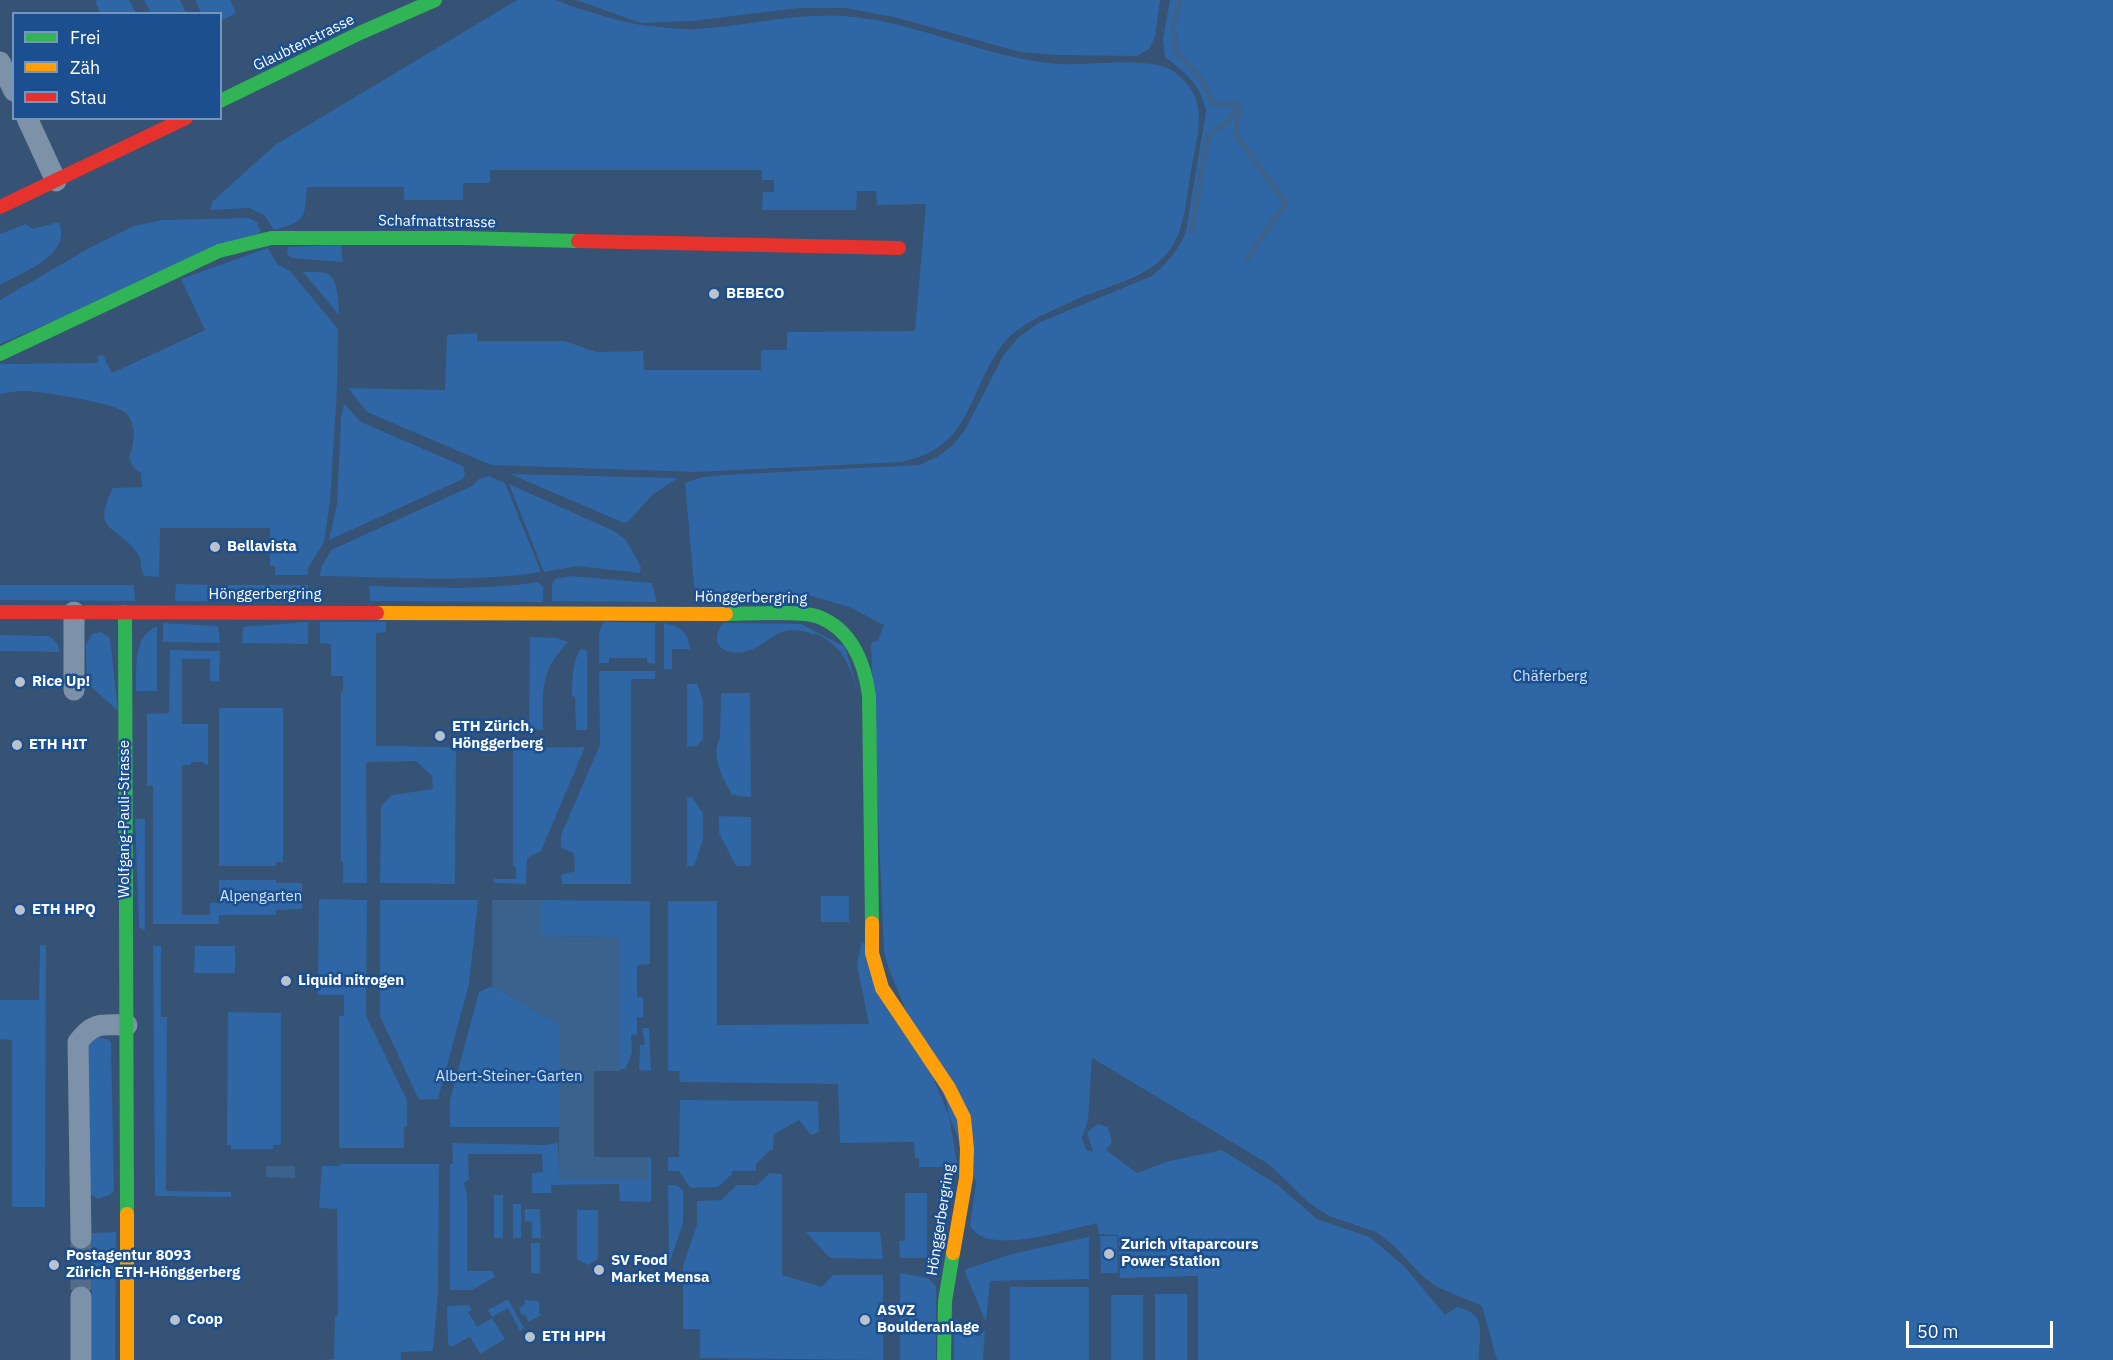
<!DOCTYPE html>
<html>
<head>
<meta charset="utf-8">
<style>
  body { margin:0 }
  #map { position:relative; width:2113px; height:1360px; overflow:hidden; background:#365274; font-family:"IBM Plex Sans",sans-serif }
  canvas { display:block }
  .legend { position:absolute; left:12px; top:12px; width:210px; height:108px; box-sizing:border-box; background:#1b4f8f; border:2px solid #7695bc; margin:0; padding:8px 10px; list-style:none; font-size:18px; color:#fff }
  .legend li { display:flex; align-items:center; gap:12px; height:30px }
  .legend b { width:30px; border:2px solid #7695bc }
  .scale { position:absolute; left:1906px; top:1321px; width:147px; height:27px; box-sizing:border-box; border:3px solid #fff; border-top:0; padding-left:8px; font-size:18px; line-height:21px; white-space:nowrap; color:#fff; -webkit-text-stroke:4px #1b4f8f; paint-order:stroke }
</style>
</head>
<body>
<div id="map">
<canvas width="2113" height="1360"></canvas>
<ul class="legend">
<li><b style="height:8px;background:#30b455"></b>Frei</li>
<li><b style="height:8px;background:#ff9f0a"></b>Zäh</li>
<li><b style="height:8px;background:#e5322d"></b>Stau</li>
</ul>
<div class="scale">50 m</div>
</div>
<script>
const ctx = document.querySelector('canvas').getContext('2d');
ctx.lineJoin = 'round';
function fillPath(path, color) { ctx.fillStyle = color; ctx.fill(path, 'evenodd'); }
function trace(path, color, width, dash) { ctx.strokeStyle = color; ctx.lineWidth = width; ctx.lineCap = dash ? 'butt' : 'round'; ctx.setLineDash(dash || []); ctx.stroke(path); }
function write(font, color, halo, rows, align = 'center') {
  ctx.font = font + ' "IBM Plex Sans",sans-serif'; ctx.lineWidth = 5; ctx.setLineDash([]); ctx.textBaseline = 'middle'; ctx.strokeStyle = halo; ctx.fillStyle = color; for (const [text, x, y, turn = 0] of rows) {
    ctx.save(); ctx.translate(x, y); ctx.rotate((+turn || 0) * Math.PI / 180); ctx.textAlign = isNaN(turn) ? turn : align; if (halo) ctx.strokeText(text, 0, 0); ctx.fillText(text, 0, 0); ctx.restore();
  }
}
fillPath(new Path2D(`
  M98,0h31l7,13h-36l-5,-12z
  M144,0h36l6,13h-35z
  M195,0h35l6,13 -15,8 -1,-7 -19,-1z
  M517,0c12,0 25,0 37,0 8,1 15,6 23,8 21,6 44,14 65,17 18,2 38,5 55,4 50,-3 96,-16 146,-13 74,5 141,42 215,48 29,2 93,-8 115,7 38,27 25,61 18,100 -4,22 -5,46 -14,66 -17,42 -70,47 -106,65 -26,12 -54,22 -71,46 -34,49 -29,100 -99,114l-206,10 -204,-7 -124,-53 -19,-24 97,2 2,-55 30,-2v8h88l31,11 47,-1 1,19h117v-20h26v-18l128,-1 11,-127 -49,1 -1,-14h-19l-1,19h-94l1,-18h11v-12h-12v-10h-272v13h-27v17h-59v-13h-97c-3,33 0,33 -33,43l-10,-15 -15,-7 -39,2 2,-8 63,-57z
  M576,0h584l-5,37 -6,12 -12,7 -78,-1 -39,-3 -126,-35 -49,-9h-46l-107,13 -51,2z
  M1170,0h943v1360h-616l-15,-54 -45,-19 -16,-12 -27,-29 -18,-14 -47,-16 -20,-13 -39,-38 -178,-107 -4,62 -6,18 4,12 7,2 -6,-20 11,-8 10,3 4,15 -6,8 31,23 32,-12 53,-11 57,36 38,33 53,18 35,30 40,48 12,-8c33,7 21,30 22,53h-281v-84l-78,2 -2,-43 -19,-1 -2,-11c-32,7 -75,22 -108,16 -8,-1 -13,-6 -19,-13l6,-44 -87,-213 -5,-18 -13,-305 1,-4 6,-1 6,-16 -35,-18 -41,-12 -31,3 -82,-2 -10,-113 18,-6 20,-2 196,-10 18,-8 15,-11 13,-16 38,-74 15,-18 20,-15 114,-47c16,-13 26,-26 34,-44l20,-121c-5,-26 -20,-38 -41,-54l-2,-18z
  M249,218l8,4 4,10 -261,112v-44l91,-53 43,-21 29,-6z
  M59,222c13,34 -35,49 -59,63v-51l26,-10 7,5z
  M341,245l2,17 -51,-4 -5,-4 1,-7z
  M268,248l9,16 13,7 48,58 -1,59 -7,114 -6,40 -16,26v7h-33v-9h-5v-38h-110l-1,49 -14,-1c-6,-6 -2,-15 -7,-22 -21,-31 -48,-20 -25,-66l29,-1 -1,-14 -8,-6 -4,-10c6,-15 8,-31 -3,-44 -10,-10 -86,-22 -103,-22 -8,0 -16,2 -23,3v-30l98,-1v-7l5,-1 9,18 93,-43 -24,-51z
  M303,272c7,0 18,-1 25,2 10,5 11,31 11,41z
  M344,404l17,18 102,44 2,7 -2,6 -134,61 8,-36 4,-86z
  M510,474l168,4 -26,17 -23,26 -5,2z
  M489,476l16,7 36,89c-69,11 -150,5 -221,4l1,-8 10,-18 141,-64 7,-7z
  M509,484l105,47 12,9 15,27 -1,6 -63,-7 -33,6z
  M571,576l81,7 5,19 -105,-1v-17l3,-5z
  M538,582l5,5v15l-173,-1 -1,-15c56,1 114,5 169,-4z
  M176,584l37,1v16h-38z
  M0,585h134l1,16 -135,-1z
  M228,585h80v16h-80z
  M308,622v22l-66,-1 1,-16z
  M320,622h66v10l-10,1v113l80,1 -1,137 -75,-1 1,-77 11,-11 41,-6 -1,-13 -16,-15 -47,1 -3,2 1,119h-24v-21h-2v-170l2,-1v-15h-12v-32l-11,-1z
  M604,622l51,1v41l-8,-1v-5h-38v5h-10v-31z
  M163,623l55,3 2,17 -57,-1z
  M664,623c15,3 25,9 26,26h-18v20h-8z
  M723,623l78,1 44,23 12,41c-11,-29 -13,-40 -42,-55l-1,2c-8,-4 -19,-6 -28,-4 -14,3 -24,16 -38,20 -21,6 -42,-5 -25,-28z
  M157,626v65h-21c1,-25 -4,-53 21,-65z
  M101,632l9,6 8,73 -31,-28 -1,-38 6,-11z
  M0,635l49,1 9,8 2,8 -60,-1z
  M530,637l27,1 11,4c-29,31 -25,48 -25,88l-14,-1z
  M585,649l2,3v78h-11l-1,-32 -3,-3c0,-14 0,-33 8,-45z
  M170,650l50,1 -1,30h-9v-22h-28v65h26v41h-3l-1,-3h-13v3h-9v150h28v-12h9v-23h57v3h26v26l-26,1v5h-57v9h-66v-138h-6v-72l22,-1z
  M599,671h56v8h-24v205h-69l-1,-9 14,-4 -1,-18 -13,-5v-13l39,-90z
  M687,684h10l6,16v39l-6,7 -10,1z
  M721,693h29l1,104 -19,-2c-9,-18 -22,-37 -12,-58z
  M219,708h64v154h-7v4h-57z
  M585,747l-44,104 -14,7 -1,26 -32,-1v-4h22v-12l-3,-1v-118z
  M692,797l11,16v27l-9,26h-7v-68z
  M719,816l32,1v49h-15l-17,-33z
  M135,819h10v111l-6,-3z
  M821,896h28v26h-28z
  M319,899l48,1 -1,116 41,84v26l-3,1v21h-64l-1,-3v-129h5v-21h-26z
  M380,900h98l-9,84 -31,115 -19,1 -39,-84z
  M542,900l108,1v63l-13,1v32h6v21l-6,-1v17l-6,1 1,18 -7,16h-5v-132l-78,-1z
  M668,901h49v124l152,-1 -12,-59 5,-24 84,159 12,67h-39v-9h-4l-1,-16 -74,1 -2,-59 -158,-2 -1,-11h-11z
  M40,945h6l-1,262h-33v-167l-12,-1v-39h39z
  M153,946h8v71h6l-1,174 65,1v5l-76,-1z
  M195,946h40v27h-41z
  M492,986l67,38v103h-109v-27l29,-108z
  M228,1012l53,1v132h-8v4h-42v-4h-4z
  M642,1028h7l2,43 -12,-1 1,-25h5z
  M97,1037l10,2 4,3 3,148 -4,5 -12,4 -8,-5 -3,-149z
  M680,1100l138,1 1,31 -8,3 -12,-15 -25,14 -1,16h-3l-14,14v7h-24v3l-14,13 -28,1 -11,-17h-11v-14h11z
  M452,1143l92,2 14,-2 1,36h89v-22h3v45l-31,-1 -1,-17 -68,1v8h-19v-20l11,-1 -1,-18h-74l1,26 -5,3 3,12v76h25l3,6 -23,13h-22v-126h3z
  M340,1164h99l-1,128 -5,59 -32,1v8h-80l13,-1 1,-43 3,-1 -1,-106 -18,-1 3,-42h18z
  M770,1173l12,1v101l40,12 11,-12h50v85l-183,-2v-29h-17v-64l14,-40v-24l24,-1 16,-15h20z
  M668,1185h8l7,5v33l-14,41z
  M905,1193h22v65h-27l-1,-17 6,-1z
  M494,1195h9v43h-9z
  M513,1204h8v34h-8z
  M525,1209h15l1,29h-9v-16l-7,-1z
  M577,1210h21v49l-10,6 -11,-6z
  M116,1232l-1,128h-23v-127z
  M806,1232h74l3,27 -53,-1z
  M1100,1236h17l1,37h-17z
  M1089,1237v42l-99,2 -4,41 -22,-52 48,-16z
  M531,1243h9v31l-9,-1z
  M900,1273l28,5 8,8v74h-36z
  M1010,1287h79v73h-79z
  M1155,1294h32v66h-32z
  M1111,1295h32v65h-32z
  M508,1299l16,29 -4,3 -12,-23 -16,9 -4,-7z
  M525,1300l14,1v12l2,2 -13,7 -2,-6 -5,-2 -2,-6 5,-3z
  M469,1305l3,5 -4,2 9,15 15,-9 13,21 -25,15 -10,-17 -19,10 -3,-4 -1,-37z
  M954,1318l24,19 7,-7 -2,30h-29z`), '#2f66a5');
fillPath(new Path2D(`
  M492,900h50v36l78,1v134h-26v86h54v22h-89v-155l-67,-38z
  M266,1166h29v12l-29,-1z`), '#3b618d');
trace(new Path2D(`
  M1180,0l-7,25 3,27 25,27 13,26h25
  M1239,105l-3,30 50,68c-13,20 -29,37 -39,58
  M1192,230l16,-95 19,-13 12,-17`), '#3b618d', 6);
trace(new Path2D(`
  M81,1238v59`), '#546c89', 21, [21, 10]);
trace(new Path2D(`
  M0,62l14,29
  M27,118l29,63
  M74,612v78
  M81,1238l-3,-196c16,-21 24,-17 49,-17
  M81,1360v-63`), '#7d92a8', 21);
trace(new Path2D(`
  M220,101l140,-68 75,-33
  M0,354l219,-103 52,-13h191l116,3
  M125,612l2,602
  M726,614c21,0 76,-4 93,3 33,13 46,47 50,79l3,227
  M944,1360l1,-59 8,-48`), '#30b455', 14);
trace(new Path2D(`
  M377,613l349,1
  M872,923v30l10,35 67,100 15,30 3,31 -1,29 -13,75
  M127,1214v146`), '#ff9f0a', 14);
trace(new Path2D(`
  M0,207l186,-89
  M578,241l321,7
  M0,612l377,1`), '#e5322d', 14);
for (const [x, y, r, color] of [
  [714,294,6,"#b9c2ce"],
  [215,547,6,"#b9c2ce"],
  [20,682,6,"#b9c2ce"],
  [440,736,6,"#b9c2ce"],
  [17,745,6,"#b9c2ce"],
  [20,910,6,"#b9c2ce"],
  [286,981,6,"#b9c2ce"],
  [1109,1254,6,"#b9c2ce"],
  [54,1265,6,"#b9c2ce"],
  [599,1270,6,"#b9c2ce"],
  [175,1320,6,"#b9c2ce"],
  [865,1320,6,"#b9c2ce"],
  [530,1337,6,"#b9c2ce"]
]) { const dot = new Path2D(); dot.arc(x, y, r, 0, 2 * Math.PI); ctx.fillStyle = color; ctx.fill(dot); trace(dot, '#1b4f8f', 2); }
write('15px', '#fff', '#1b4f8f', [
  ["Glaubtenstrasse",304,43,-26],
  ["Schafmattstrasse",437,222,1],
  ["Hönggerbergring",265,595],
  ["Hönggerbergring",751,598,1],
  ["Wolfgang-Pauli-Strasse",125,819,-90],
  ["Hönggerbergring",941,1220,-81]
]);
write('bold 15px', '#fff', '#1b4f8f', [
  ["BEBECO",726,294],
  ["Bellavista",227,547],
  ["Rice Up!",32,682],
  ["ETH Zürich,",452,727],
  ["Hönggerberg",452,744],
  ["ETH HIT",29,745],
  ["ETH HPQ",32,910],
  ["Liquid nitrogen",298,981],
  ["Zurich vitaparcours",1121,1245],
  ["Power Station",1121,1262],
  ["Postagentur 8093",66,1256],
  ["Zürich ETH-Hönggerberg",66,1273],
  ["SV Food",611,1261],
  ["Market Mensa",611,1278],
  ["ASVZ",877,1311],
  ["Boulderanlage",877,1328],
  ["Coop",187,1320],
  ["ETH HPH",542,1337]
], 'left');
write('15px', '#cfe3fa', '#1b4f8f', [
  ["Chäferberg",1550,677],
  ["Alpengarten",261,897],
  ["Albert-Steiner-Garten",509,1077]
]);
</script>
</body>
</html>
